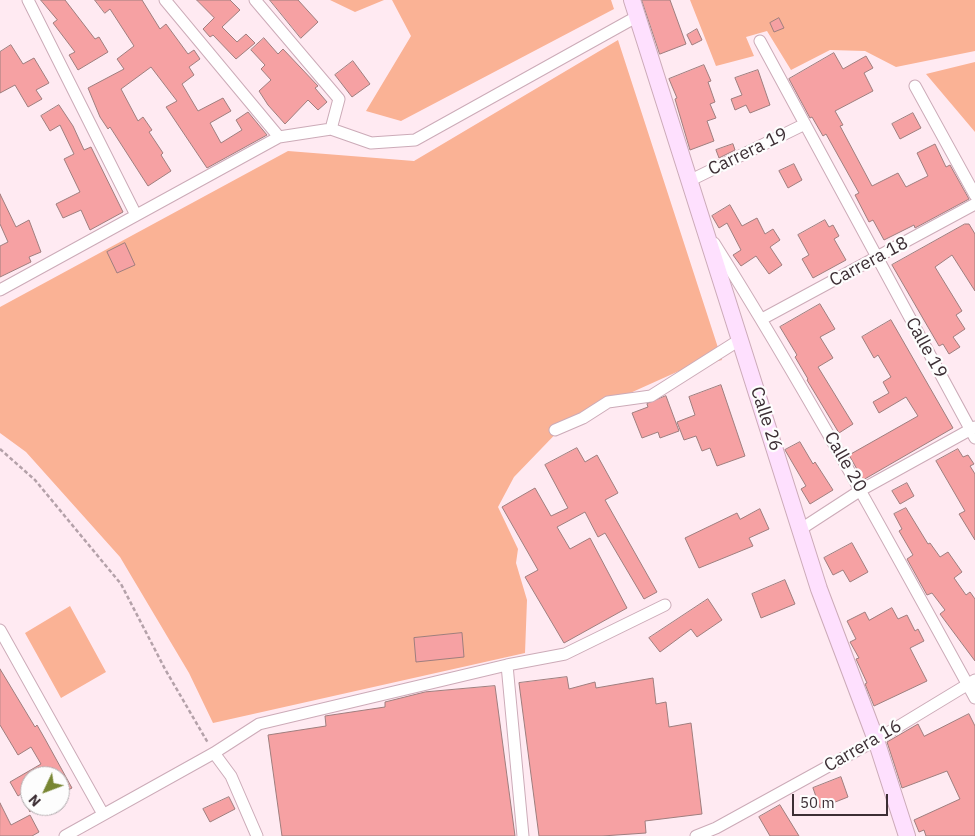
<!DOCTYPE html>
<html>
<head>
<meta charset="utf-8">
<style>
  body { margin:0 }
  #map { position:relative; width:975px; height:836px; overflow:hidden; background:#ffeaf2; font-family:"IBM Plex Sans",sans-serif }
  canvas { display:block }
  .north { position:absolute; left:20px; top:766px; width:50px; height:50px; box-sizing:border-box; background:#fdfdfd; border:1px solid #b0aaad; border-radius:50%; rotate:227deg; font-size:14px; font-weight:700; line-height:20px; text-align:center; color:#3c2e34 }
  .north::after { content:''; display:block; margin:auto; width:18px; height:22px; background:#788633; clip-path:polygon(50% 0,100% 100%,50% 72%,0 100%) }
  .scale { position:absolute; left:792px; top:794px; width:96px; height:22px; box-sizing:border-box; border:2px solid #3c2e34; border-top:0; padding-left:6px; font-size:15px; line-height:18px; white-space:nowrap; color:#3c2e34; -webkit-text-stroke:4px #fdfdfd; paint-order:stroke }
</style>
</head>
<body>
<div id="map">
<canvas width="975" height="836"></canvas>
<div class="north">N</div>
<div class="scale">50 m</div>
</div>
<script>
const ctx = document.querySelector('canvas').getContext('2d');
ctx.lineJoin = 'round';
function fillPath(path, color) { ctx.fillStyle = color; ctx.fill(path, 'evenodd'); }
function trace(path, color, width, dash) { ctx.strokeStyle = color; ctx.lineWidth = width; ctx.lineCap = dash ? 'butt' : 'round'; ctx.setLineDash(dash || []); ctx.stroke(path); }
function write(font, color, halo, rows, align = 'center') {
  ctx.font = font + ' "IBM Plex Sans",sans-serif'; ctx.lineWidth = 4.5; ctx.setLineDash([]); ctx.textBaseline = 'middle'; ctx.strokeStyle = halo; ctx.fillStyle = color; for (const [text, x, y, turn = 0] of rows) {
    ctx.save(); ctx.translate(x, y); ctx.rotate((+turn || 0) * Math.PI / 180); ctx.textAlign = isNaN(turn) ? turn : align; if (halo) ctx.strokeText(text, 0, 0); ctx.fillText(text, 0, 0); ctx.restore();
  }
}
fillPath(new Path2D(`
  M330,0h54l-29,12z
  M392,0h219l3,9 -213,112 -35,-10 45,-75z
  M690,0h285v51l-79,16 -31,-16 -35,-1 -39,20 -24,-39 -21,6 8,19 -38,10z
  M618,40l104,320 -43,11 -111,50 -54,56 -16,30 20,42 -2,14 11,37 -2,53 -312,70 -24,-50 -69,-116 -94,-105 -26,-19v-126l288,-156 126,10z
  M975,62v70l-49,-58z
  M70,606l36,66 -45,26 -36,-65z`), '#fab295');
const building = new Path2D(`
  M41,0h24l30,39 4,-2 9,15 -30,18 -9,-15 6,-3 -22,-29 4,-3z
  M95,0h47l18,29 6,-5 22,30 6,-4 6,9 -11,8 5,8 -12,9 16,27 25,-13 8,13 -21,12 11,20 21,-13 -6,-10 12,-8 19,23 -60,33 -41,-61 11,-6 -26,-34 -30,22 17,32 5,-4 9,13 -3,2 14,21 -2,2 10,16 -23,15 -38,-59 -2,2 -8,-12 -12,-29 36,-19 -7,-10 17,-13 -24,-37 -5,4z
  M197,0h33l10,10 -18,17 15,15 9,-8 9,9 -19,16 -23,-24 -3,2 -7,-8 11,-11z
  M270,0h28l20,22 -17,16z
  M642,0h28l16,44 -26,10z
  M779,18l5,10 -10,4 -4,-9z
  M697,29l5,11 -10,5 -5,-10z
  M264,38l14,16 5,-5 35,37 -3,2 12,14 -9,8 -10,-10 -23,24 -17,-19 -9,-14 12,-11 -10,-11 4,-4 -14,-15z
  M11,45l12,19 11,-6 15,25 -13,7 6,9 -14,8 -13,-22 -15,8v-41z
  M834,53l9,16 23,-13 7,12 -9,5 9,18 -38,20 8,14 -3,1 32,60 26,-13 8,14 22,-11 -11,-23 18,-9 11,23 4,-2 19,34 -54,29 -1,-3 -30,15 -11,-20 -4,2 -14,-27 4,-2 -33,-59 -3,2 -11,-19 -2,1 -21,-39z
  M353,61l17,23 -18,13 -17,-22z
  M704,65l7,16 -3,1 7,20 -5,2 6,14 -9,3 7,20 -24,9 -15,-51 2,-1 -8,-19z
  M758,70l12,35 -20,8 -4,-8 -11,5 -4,-11 11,-4 -7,-17z
  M59,105l14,21 11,24 7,-3 32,65 -33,18 -9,-20 -18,8 -7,-14 24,-12 -16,-33 10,-5 -14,-29 -10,6 -9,-15z
  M913,113l8,15 -21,11 -8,-15z
  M733,144l2,6 -16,8 -3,-8z
  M794,164l8,16 -14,8 -9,-17z
  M0,194l16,33 13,-7 12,32 -12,5 2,5 -31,15v-31l8,-4 -8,-18z
  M730,205l12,21 15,-8 8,16 8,-5 7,11 -10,7 12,18 -13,9 -13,-18 -15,10 -8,-11 8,-5 -14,-27 -8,5 -7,-12z
  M825,220l4,7 4,-2 6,11 -5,3 12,21 -33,18 -11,-19 7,-4 -11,-20z
  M965,224h4l6,10v57l-23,-36 -17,12 27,44 -6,4 9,14 -12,8 7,10 -11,7 -6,-10 -4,2 -47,-81z
  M125,243l10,22 -18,8 -10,-21z
  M820,304l15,25 -15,8 13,21 -15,9 35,57 -14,9 -32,-53 1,-1 -13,-22 2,-2 -17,-28z
  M891,320l62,108 -90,52 -14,-25 69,-39 -12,-19 -27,16 -6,-11 16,-9 -6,-11 8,-5 -13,-22 -4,3 -12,-21z
  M721,385l24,71 -28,10 -7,-18 -8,3 -6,-15 -12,4 -7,-18 18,-7 -6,-18z
  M666,396l13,35 -19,7 -2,-6 -16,6 -10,-25 16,-6 -1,-3z
  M800,442l13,22 2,-2 18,28 -23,14 -9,-15 5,-3 -21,-36z
  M577,448l8,14 12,-7 21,38 -13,7 52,92 -13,7 -39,-66 -7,4 -13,-25 -28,15 13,22 20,-11 37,70 -63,35 -39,-66 13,-7 -36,-63 33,-19 16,28 17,-8 -23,-43z
  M958,449l5,8 5,-2 6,9 -4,2 5,8v66l-16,-26 6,-3 -29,-50z
  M907,483l7,13 -14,8 -8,-13z
  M906,508l22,36 2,-1 10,14 8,-5 14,20 -8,6 12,17 4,-3 5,7v62l-35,-47 5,-4 -13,-17 -5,2 -20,-36 6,-4 -14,-24 3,-2 -8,-15z
  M760,509l9,20 -20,9 4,8 -54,22 -14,-30 52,-25 3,6z
  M852,543l16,29 -18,10 -7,-12 -10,5 -9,-17z
  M785,580l10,24 -34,14 -9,-24z
  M708,599l14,21 -25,17 -6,-8 -31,23 -11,-14z
  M892,608l6,11 9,-4 8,16 3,-2 6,12 -14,7 17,33 -53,25 -9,-22 2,-1 -11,-24 3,-1 -9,-16 6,-3 -9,-18 18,-9 4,8z
  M462,633l2,24 -48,5 -2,-24z
  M0,669l35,58 2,-2 8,14 27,49 -12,6v-18h-30v36l-9,-18 -3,2 -8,-14 31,-18 -10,-17 -13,8 -18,-30z
  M567,677l2,12 26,-7 1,6 57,-10 3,26 10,-2 3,25 22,-4 11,91 -57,7 1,12 -44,3h-63l-20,-153z
  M495,686l20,150h-233l-14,-101 58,-9 -1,-10 60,-9v-5l40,-10z
  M969,714l6,12v110h-49l-2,-6 -5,2 -5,-12 46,-21 -13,-28 -45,17 -15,-46 31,-18 6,12z
  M841,777l7,20 -28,11 -7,-20z
  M229,797l6,12 -25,13 -7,-13z
  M0,803l11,22 19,-10 9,17 -7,4h-32z
  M780,805l19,31h-29l-11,-19z`);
fillPath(building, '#f6a1a3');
trace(building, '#9f7e7e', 1);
const street = new Path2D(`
  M28,0l108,215
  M165,0l114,137
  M255,0l84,99 -8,30
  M760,41l215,397
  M915,86l60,109
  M691,180l114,-56
  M714,243c93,148 177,302 261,455
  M0,290l279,-153 52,-8 40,14 44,-3 223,-124
  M762,319l213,-115
  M555,430l28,-12 25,-16 43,-6 90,-57
  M801,529l60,-39 114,-63
  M0,630l103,184
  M507,665l16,171
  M214,753l17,23 26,60
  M65,836l149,-83 45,-29 248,-59 58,-11 100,-49
  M696,836l20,-8 160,-88 99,-60`);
const secondary = new Path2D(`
  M632,0l187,589 57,151 31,96`);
trace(street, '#ccabb8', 13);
trace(secondary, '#ccabb8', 18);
trace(new Path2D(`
  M0,449l35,31 86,104 44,85 43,74`), '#b4a1a9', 2.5, [4, 2.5]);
trace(street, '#fff', 11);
trace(secondary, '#fee0fe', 16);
write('18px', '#3c2e34', '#fdfdfd', [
  ["Carrera 19",748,152,-26],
  ["Carrera 18",869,262,-28],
  ["Calle 19",926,348,61],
  ["Calle 26",766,419,72],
  ["Calle 20",845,462,60],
  ["Carrera 16",863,746,-30]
]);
</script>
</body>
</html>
